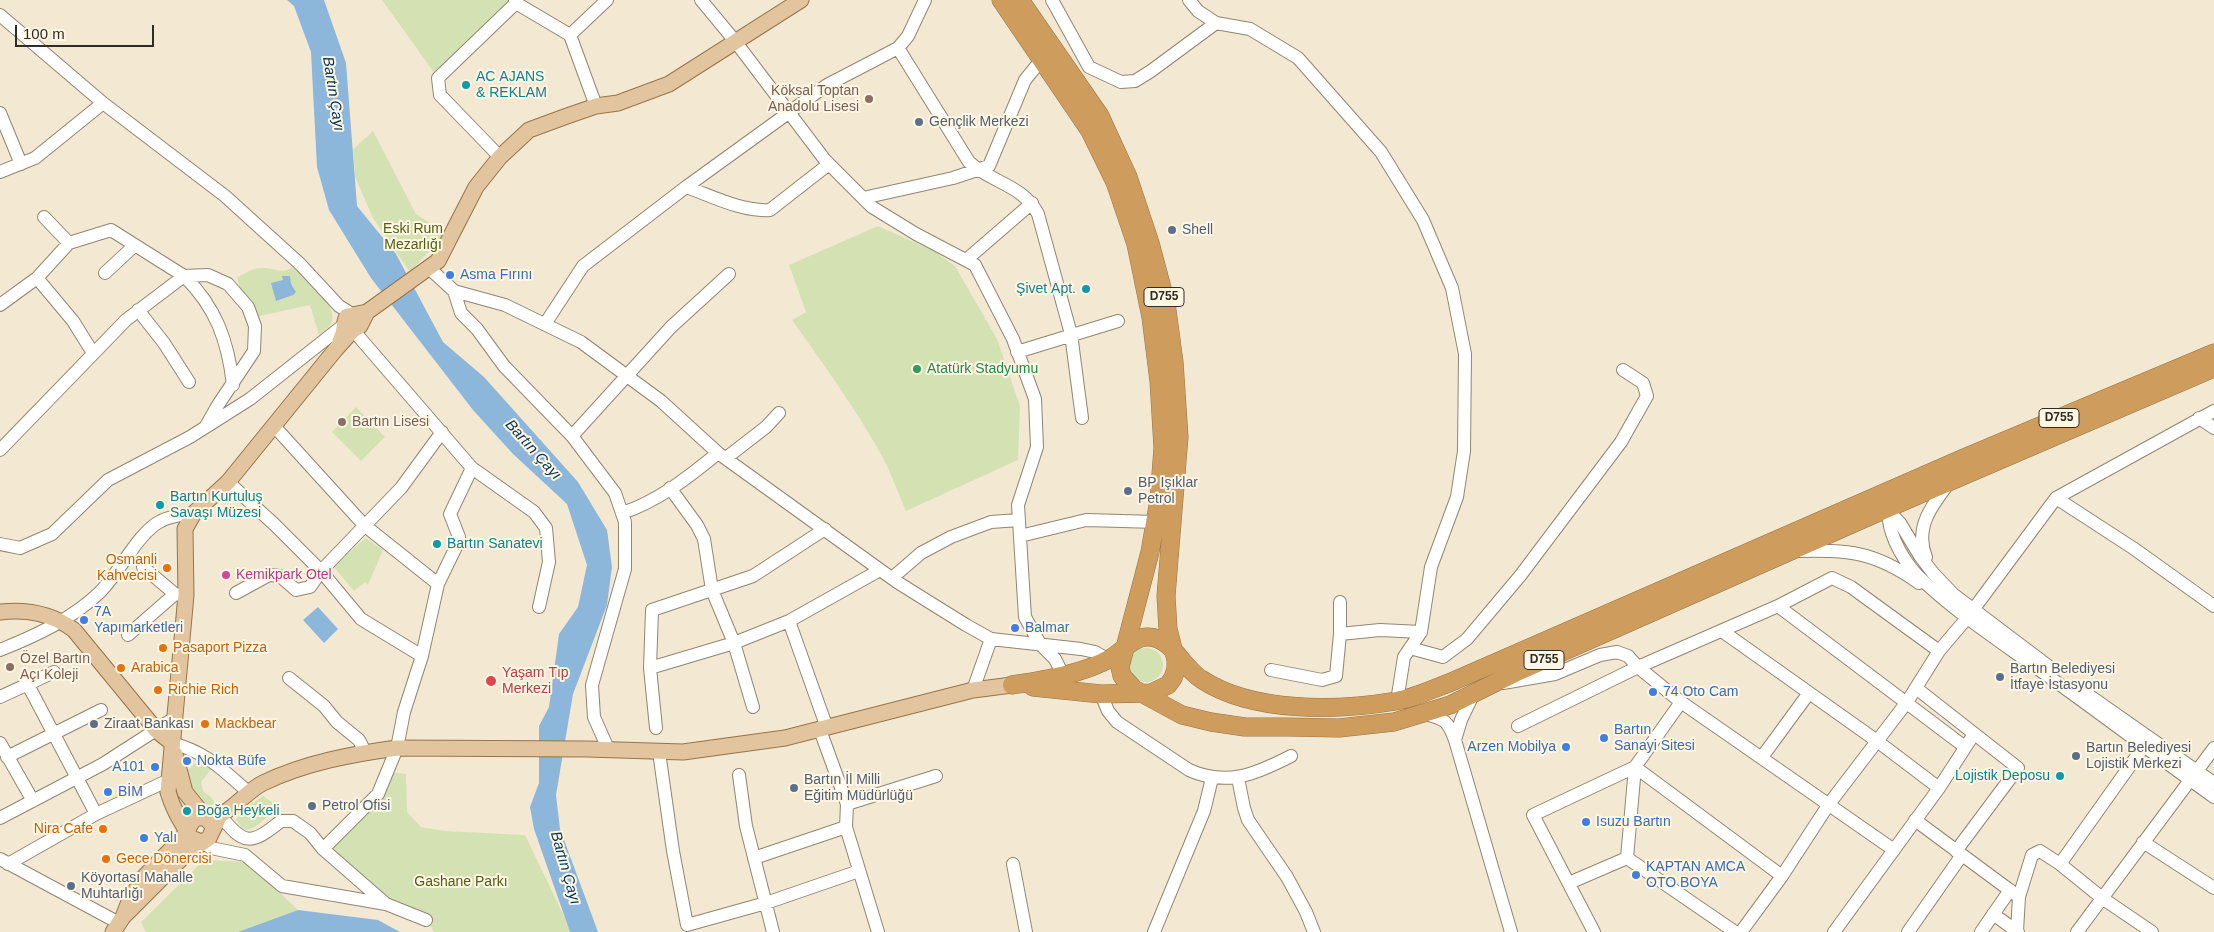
<!DOCTYPE html>
<html>
<head>
<meta charset="utf-8">
<style>
  body { margin:0 }
  #map { position:relative; width:2214px; height:932px; overflow:hidden; background:#f3e9d2; font-family:Arial,sans-serif }
  canvas { display:block }
  .scale { position:absolute; left:15px; top:25px; width:139px; height:22px; box-sizing:border-box; border:2px solid #302b23; border-top:0; padding-left:6px; font-size:15px; line-height:18px; white-space:nowrap; color:#302b23; -webkit-text-stroke:4px #fff6e4; paint-order:stroke }
</style>
</head>
<body>
<div id="map">
<canvas width="2214" height="932"></canvas>
<div class="scale">100 m</div>
</div>
<script>
const ctx = document.querySelector('canvas').getContext('2d');
ctx.lineJoin = 'round';
function fillPath(path, color) { ctx.fillStyle = color; ctx.fill(path, 'evenodd'); }
function trace(path, color, width, dash) { ctx.strokeStyle = color; ctx.lineWidth = width; ctx.lineCap = dash ? 'butt' : 'round'; ctx.setLineDash(dash || []); ctx.stroke(path); }
function write(font, color, halo, rows, align = 'center') {
  ctx.font = font + ' Arial,sans-serif'; ctx.lineWidth = 4; ctx.setLineDash([]); ctx.textBaseline = 'middle'; ctx.strokeStyle = halo; ctx.fillStyle = color; for (const [text, x, y, turn = 0] of rows) {
    ctx.save(); ctx.translate(x, y); ctx.rotate((+turn || 0) * Math.PI / 180); ctx.textAlign = isNaN(turn) ? turn : align; if (halo) ctx.strokeText(text, 0, 0); ctx.fillText(text, 0, 0); ctx.restore();
  }
}
fillPath(new Path2D(`
  M382,0h138l-82,78z
  M373,131l43,83 30,19 -36,39 -37,-54 -18,-41 -2,-28z
  M878,226l56,25 21,15 42,73 23,67 -2,54 -112,51c-8,-18 -14,-36 -23,-53 -27,-49 -59,-93 -91,-138l14,-8 -17,-47z
  M293,267c12,11 44,37 39,54 -1,6 -9,10 -13,14l-9,-30 -55,12 -14,-26 -4,-13c8,-5 16,-11 26,-10 12,0 19,7 30,-1z
  M356,407l29,30 -24,24 -29,-29z
  M366,538l17,12 -15,35 -3,-3 -11,9 -21,-25z
  M1129 665a17 17 0 1 1 34 0a17 17 0 1 1-34 0Z
  M200,760l12,8 -11,14 2,9 9,7 3,6 -6,2c-9,-7 -30,-21 -21,-35 2,-4 8,-8 12,-11z
  M388,772l18,2 1,38 14,15 24,4 80,4 39,81 6,16h-136l-8,-12 -40,-16 -63,-55 55,-55z
  M174,773l24,39 -13,9 -12,-27z
  M263,796l15,10c-7,6 -25,28 -34,23 -3,-2 -6,-7 -8,-10l12,-13z
  M204,860l44,2 50,48 -60,22h-92l-5,-10z`), '#d4e2b3');
fillPath(new Path2D(`
  M287,0h37l22,63 11,143 39,48 47,88 41,35 94,105 29,48 5,37 -5,38 -34,89 -17,101 4,34 38,103h-28l-36,-103 -4,-22 9,-24v-57l10,-19 10,-73 19,-27 9,-42 -20,-61 -54,-50 -40,-44 -102,-132 -42,-68 -12,-43 -6,-115 -17,-46z
  M282,276h8l1,8 5,8 -3,3 -17,6 -5,-18 12,-3z
  M318,607l20,22 -14,14 -21,-23z
  M298,910l80,10 22,12h-162z`), '#8db6db');
const minor = new Path2D(`
  M701,0l34,41 90,119 47,47 44,27 59,31 38,74 22,60 2,48 -19,58 7,112 15,27 15,15 8,16v7
  M1052,0l37,67 32,15 14,-1 16,-10 65,-48
  M1189,0l9,11 18,12 34,6 48,29 83,94 42,68 29,68 13,66 -1,97 -7,46 -26,70 -10,65 -17,25 -7,44
  M516,3l54,32 26,71
  M0,15l103,88 122,93 75,68 39,42 13,8
  M570,35l37,-35
  M898,48l71,114c23,21 54,23 69,52l33,120 11,84
  M0,113l21,51
  M500,157l-60,-62 -2,-17 78,-75 -1,-3
  M0,172l35,-14 68,-55
  M686,187c26,9 56,25 84,23l59,-46
  M863,198l90,-20 36,-12 36,-86 17,-21
  M44,217l25,26 42,-13 73,46 24,-1 20,9 20,23 7,19 -1,25 -36,54 -12,21
  M966,260l66,-57
  M429,268l25,23 51,14 76,37 80,59 57,52 179,129 69,43 25,14 90,10 14,3 19,11
  M105,273l29,-27
  M37,278l36,43 20,32
  M454,291l7,22 16,16 27,37 68,70 43,57 10,29v47l-33,116 2,32 15,34
  M0,305l37,-27 32,-35
  M138,310l26,33 25,39
  M545,324l38,-58 103,-79 141,-102 71,-37 10,-12 17,-36
  M353,330l119,138 62,44 12,16 3,34 -10,45
  M1017,352l101,-31
  M2199,418l15,10
  M274,426l90,99 74,59
  M572,436l99,-109 58,-53
  M0,450l126,-130 58,-44c32,31 44,65 49,109
  M726,458l40,-31 13,-14
  M228,482l47,43 46,46 -11,16 -14,3 -16,-14 -11,-1 -33,18
  M670,488l27,37 7,14 8,51 22,53 19,64
  M2056,498l158,-87
  M1890,501c-7,25 11,57 28,75 39,38 86,68 130,100 56,40 110,81 166,121
  M1886,508l14,15 20,33 13,17 20,21 98,74
  M622,513c35,-11 68,-37 96,-60
  M1020,536l66,-16 71,2
  M0,544l20,4 32,-14 56,-54 82,-43 60,-38 95,-75
  M1796,551c53,-1 78,0 123,32
  M1926,557c-12,-29 6,-52 23,-74
  M143,567l32,27 8,1
  M892,578l29,-25 30,-16 40,-15 28,-2
  M1778,606l187,141
  M789,621l38,107
  M1722,631l155,110 62,47
  M1340,634l40,-4 41,2
  M128,635l47,-41
  M1410,648l33,9 24,-18 53,-63 101,-134 26,-46 -4,-13 -20,-13
  M0,650c35,-14 72,-31 99,-57 20,-19 39,-61 62,-72 8,-5 23,-6 33,-8
  M422,656l-61,-37 -40,-48 80,-83 41,-56
  M650,668l84,-25 55,-22 91,-51
  M1271,670l51,10 14,-4 4,-42v-32
  M289,678l35,28 13,16 22,18 6,12
  M27,683l69,131
  M1503,683l52,-9 45,-19 17,-3 11,4 10,11 43,35 213,148
  M1916,688l102,80 -62,83
  M973,690l18,-51
  M1101,694l7,17 9,11 72,48c38,17 67,4 102,-14
  M2087,694l127,89
  M1473,695l-12,25 -6,20 56,192
  M0,697l54,-25
  M1425,714c20,5 23,7 30,26
  M1518,726l120,-59 140,-61 54,-28 19,9 88,64
  M656,728l-6,-60 2,-58 101,-34 72,-47
  M0,743l33,58
  M172,743c34,9 51,27 76,49
  M659,752l14,99 14,74 79,-22 93,-32
  M7,757l94,-47
  M1762,757l47,-64
  M1635,767l147,109
  M739,775l7,51 27,106
  M1238,778l6,30 4,12 39,57 19,35 8,20
  M847,804l89,-28
  M220,815c24,31 31,30 61,6h12l17,12 13,16 63,55
  M0,818l103,-54 73,-47
  M1915,820l104,77
  M846,827l32,105
  M202,842l9,6 34,7 37,31 104,18 40,16
  M2143,842l71,46
  M323,849l55,-55 19,-46 7,-36 18,-56 16,-72 18,-37 3,-10 -9,-23 22,-46
  M754,858l92,-31 1,-23 -27,-74
  M1627,858l108,74
  M1627,858l8,-91
  M0,859l119,64
  M8,864l88,-50 73,-34 3,-8
  M1013,864l13,68
  M2060,864l89,-125
  M1569,883l58,-25
  M1993,914l25,18
  M2017,931l2,-34 13,-42 8,-4 20,13 42,34 50,34
  M1154,932l50,-121 8,-33
  M1594,932l-61,-117 102,-48 46,-65
  M1741,932l41,-56 47,-72 78,-102 32,-51 28,-33 89,-120 77,50 81,58
  M1834,932l105,-144 35,-54
  M1908,932l54,-77
  M1981,932l29,-42
  M2077,932l137,-184`);
const major = new Path2D(`
  M340,341c6,-11 3,-18 7,-25l20,-4 71,-51 38,-74 24,-30 29,-27 38,-14 29,-10 22,-3 51,-19 132,-84
  M0,612c27,-3 51,1 74,18l83,101 15,12
  M175,754l10,38 25,31
  M202,842l-11,-4c-9,-15 -18,-28 -23,-46l18,-197 -1,-66 9,-16 34,-31 108,-133 17,-19 7,-4 7,-14
  M123,917l7,-18 14,-22 39,-40 11,-18c8,-3 18,0 26,-4 16,-8 27,-24 43,-32 41,-20 89,-29 134,-35l190,1 96,3 102,-14 188,-48 39,-5
  M113,932l10,-15 63,-63 23,-16 11,-23`);
const highway = new Path2D(`
  M1001,0l89,131 25,51 21,62 15,73 8,64 4,67 -4,52 -9,52 -30,115 2,9 12,13 48,26 29,7 34,5h42l52,1 55,-6 56,-17 69,-34 369,-163 326,-140
  M1020,0l80,116 28,61 22,66 16,60 8,59 5,75 -13,159 2,33 8,31v9l-3,9 -5,7 -17,8 -50,1 -68,-7
  M1012,685c31,-5 71,-11 99,-27 12,-7 23,-22 38,-21 23,1 34,31 52,42 51,34 136,32 195,22 18,-3 36,-12 53,-18l515,-225 250,-105`);
trace(minor, '#908672', 14);
trace(major, '#977449', 17);
trace(highway, '#977449', 19);
trace(minor, '#fff', 12);
trace(major, '#e2c49e', 15);
trace(highway, '#ce9c5d', 18);
for (const [x, y, r, color] of [
  [466,85,5,"#0f9aa8"],
  [869,99,5,"#8d6e63"],
  [919,122,5,"#5c6f8a"],
  [1172,230,5,"#5c6f8a"],
  [450,275,5,"#3f7fe0"],
  [1086,289,5,"#0f9aa8"],
  [917,369,5,"#2e9e5b"],
  [342,422,5,"#8d6e63"],
  [1128,491,5,"#5c6f8a"],
  [160,505,5,"#0f9aa8"],
  [437,544,5,"#0f9aa8"],
  [167,568,5,"#e8710a"],
  [226,575,5,"#d1479c"],
  [84,620,5,"#3f7fe0"],
  [1015,628,5,"#3f7fe0"],
  [163,648,5,"#e8710a"],
  [10,667,5,"#8d6e63"],
  [121,668,5,"#e8710a"],
  [2000,677,5,"#5c6f8a"],
  [491,681,6,"#e0444e"],
  [158,690,5,"#e8710a"],
  [1653,692,5,"#3f7fe0"],
  [94,724,5,"#5c6f8a"],
  [205,724,5,"#e8710a"],
  [1604,738,5,"#3f7fe0"],
  [1566,747,5,"#3f7fe0"],
  [2076,756,5,"#5c6f8a"],
  [187,761,5,"#3f7fe0"],
  [155,767,5,"#3f7fe0"],
  [2060,776,5,"#0f9aa8"],
  [794,788,5,"#5c6f8a"],
  [108,792,5,"#3f7fe0"],
  [312,806,5,"#5c6f8a"],
  [187,811,5,"#0f9aa8"],
  [1586,822,5,"#3f7fe0"],
  [103,829,5,"#e8710a"],
  [144,838,5,"#3f7fe0"],
  [106,859,5,"#e8710a"],
  [1636,875,5,"#3f7fe0"],
  [71,886,5,"#5c6f8a"]
]) { const dot = new Path2D(); dot.arc(x, y, r, 0, 2 * Math.PI); ctx.fillStyle = color; ctx.fill(dot); trace(dot, '#fff6e4', 2); }
for (const [x, y, w] of [
  [1164,297,40],
  [2059,418,40],
  [1544,660,40]
]) { const box = new Path2D(); box.roundRect(x - w / 2, y - 9.5, w, 19, 4); ctx.fillStyle = '#fff6e4'; ctx.fill(box); trace(box, '#302b23', 1); }
write('bold 12px', '#302b23', null, [
  ["D755",1164,297],
  ["D755",2059,418],
  ["D755",1544,660]
]);
write('14px', '#0d838f', '#fff6e4', [
  ["AC AJANS",476,77],
  ["& REKLAM",476,93],
  ["Şivet Apt.",1076,289,"right"],
  ["Bartın Kurtuluş",170,497],
  ["Savaşı Müzesi",170,513],
  ["Bartın Sanatevi",447,544],
  ["Lojistik Deposu",2050,776,"right"],
  ["Boğa Heykeli",197,811]
], 'left');
write('14px', '#785e54', '#fff6e4', [
  ["Köksal Toptan",859,91,"right"],
  ["Anadolu Lisesi",859,107,"right"],
  ["Bartın Lisesi",352,422],
  ["Özel Bartın",20,659],
  ["Açı Koleji",20,675]
], 'left');
write('14px', '#4e5e75', '#fff6e4', [
  ["Gençlik Merkezi",929,122],
  ["Shell",1182,230],
  ["BP Işıklar",1138,483],
  ["Petrol",1138,499],
  ["Bartın Belediyesi",2010,669],
  ["İtfaye İstasyonu",2010,685],
  ["Ziraat Bankası",104,724],
  ["Bartın Belediyesi",2086,748],
  ["Lojistik Merkezi",2086,764],
  ["Bartın İl Milli",804,780],
  ["Eğitim Müdürlüğü",804,796],
  ["Petrol Ofisi",322,806],
  ["Köyortası Mahalle",81,878],
  ["Muhtarlığı",81,894]
], 'left');
write('14px', '#4f5f14', '#fff6e4', [
  ["Eski Rum",413,229],
  ["Mezarlığı",413,245],
  ["Gashane Parkı",461,882]
]);
write('14px', '#366cbe', '#fff6e4', [
  ["Asma Fırını",460,275],
  ["7A",94,612],
  ["Yapımarketleri",94,628],
  ["Balmar",1025,628],
  ["74 Oto Cam",1663,692],
  ["Bartın",1614,730],
  ["Sanayi Sitesi",1614,746],
  ["Arzen Mobilya",1556,747,"right"],
  ["Nokta Büfe",197,761],
  ["A101",145,767,"right"],
  ["BİM",118,792],
  ["Isuzu Bartın",1596,822],
  ["Yalı",154,838],
  ["KAPTAN AMCA",1646,867],
  ["OTO BOYA",1646,883]
], 'left');
write('14px', '#27864d', '#fff6e4', [
  ["Atatürk Stadyumu",927,369]
], 'left');
write('14px', '#c56008', '#fff6e4', [
  ["Osmanli",157,560,"right"],
  ["Kahvecisi",157,576,"right"],
  ["Pasaport Pizza",173,648],
  ["Arabica",131,668],
  ["Richie Rich",168,690],
  ["Mackbear",215,724],
  ["Nira Cafe",93,829,"right"],
  ["Gece Dönercisi",116,859]
], 'left');
write('14px', '#b23c85', '#fff6e4', [
  ["Kemikpark Otel",236,575]
], 'left');
write('14px', '#be3a42', '#fff6e4', [
  ["Yaşam Tıp",502,673],
  ["Merkezi",502,689]
], 'left');
write('italic 15px', '#013356', '#fff6e4', [
  ["Bartın Çayı",333,94,81],
  ["Bartın Çayı",533,450,48],
  ["Bartın Çayı",565,868,74]
]);
</script>
</body>
</html>
